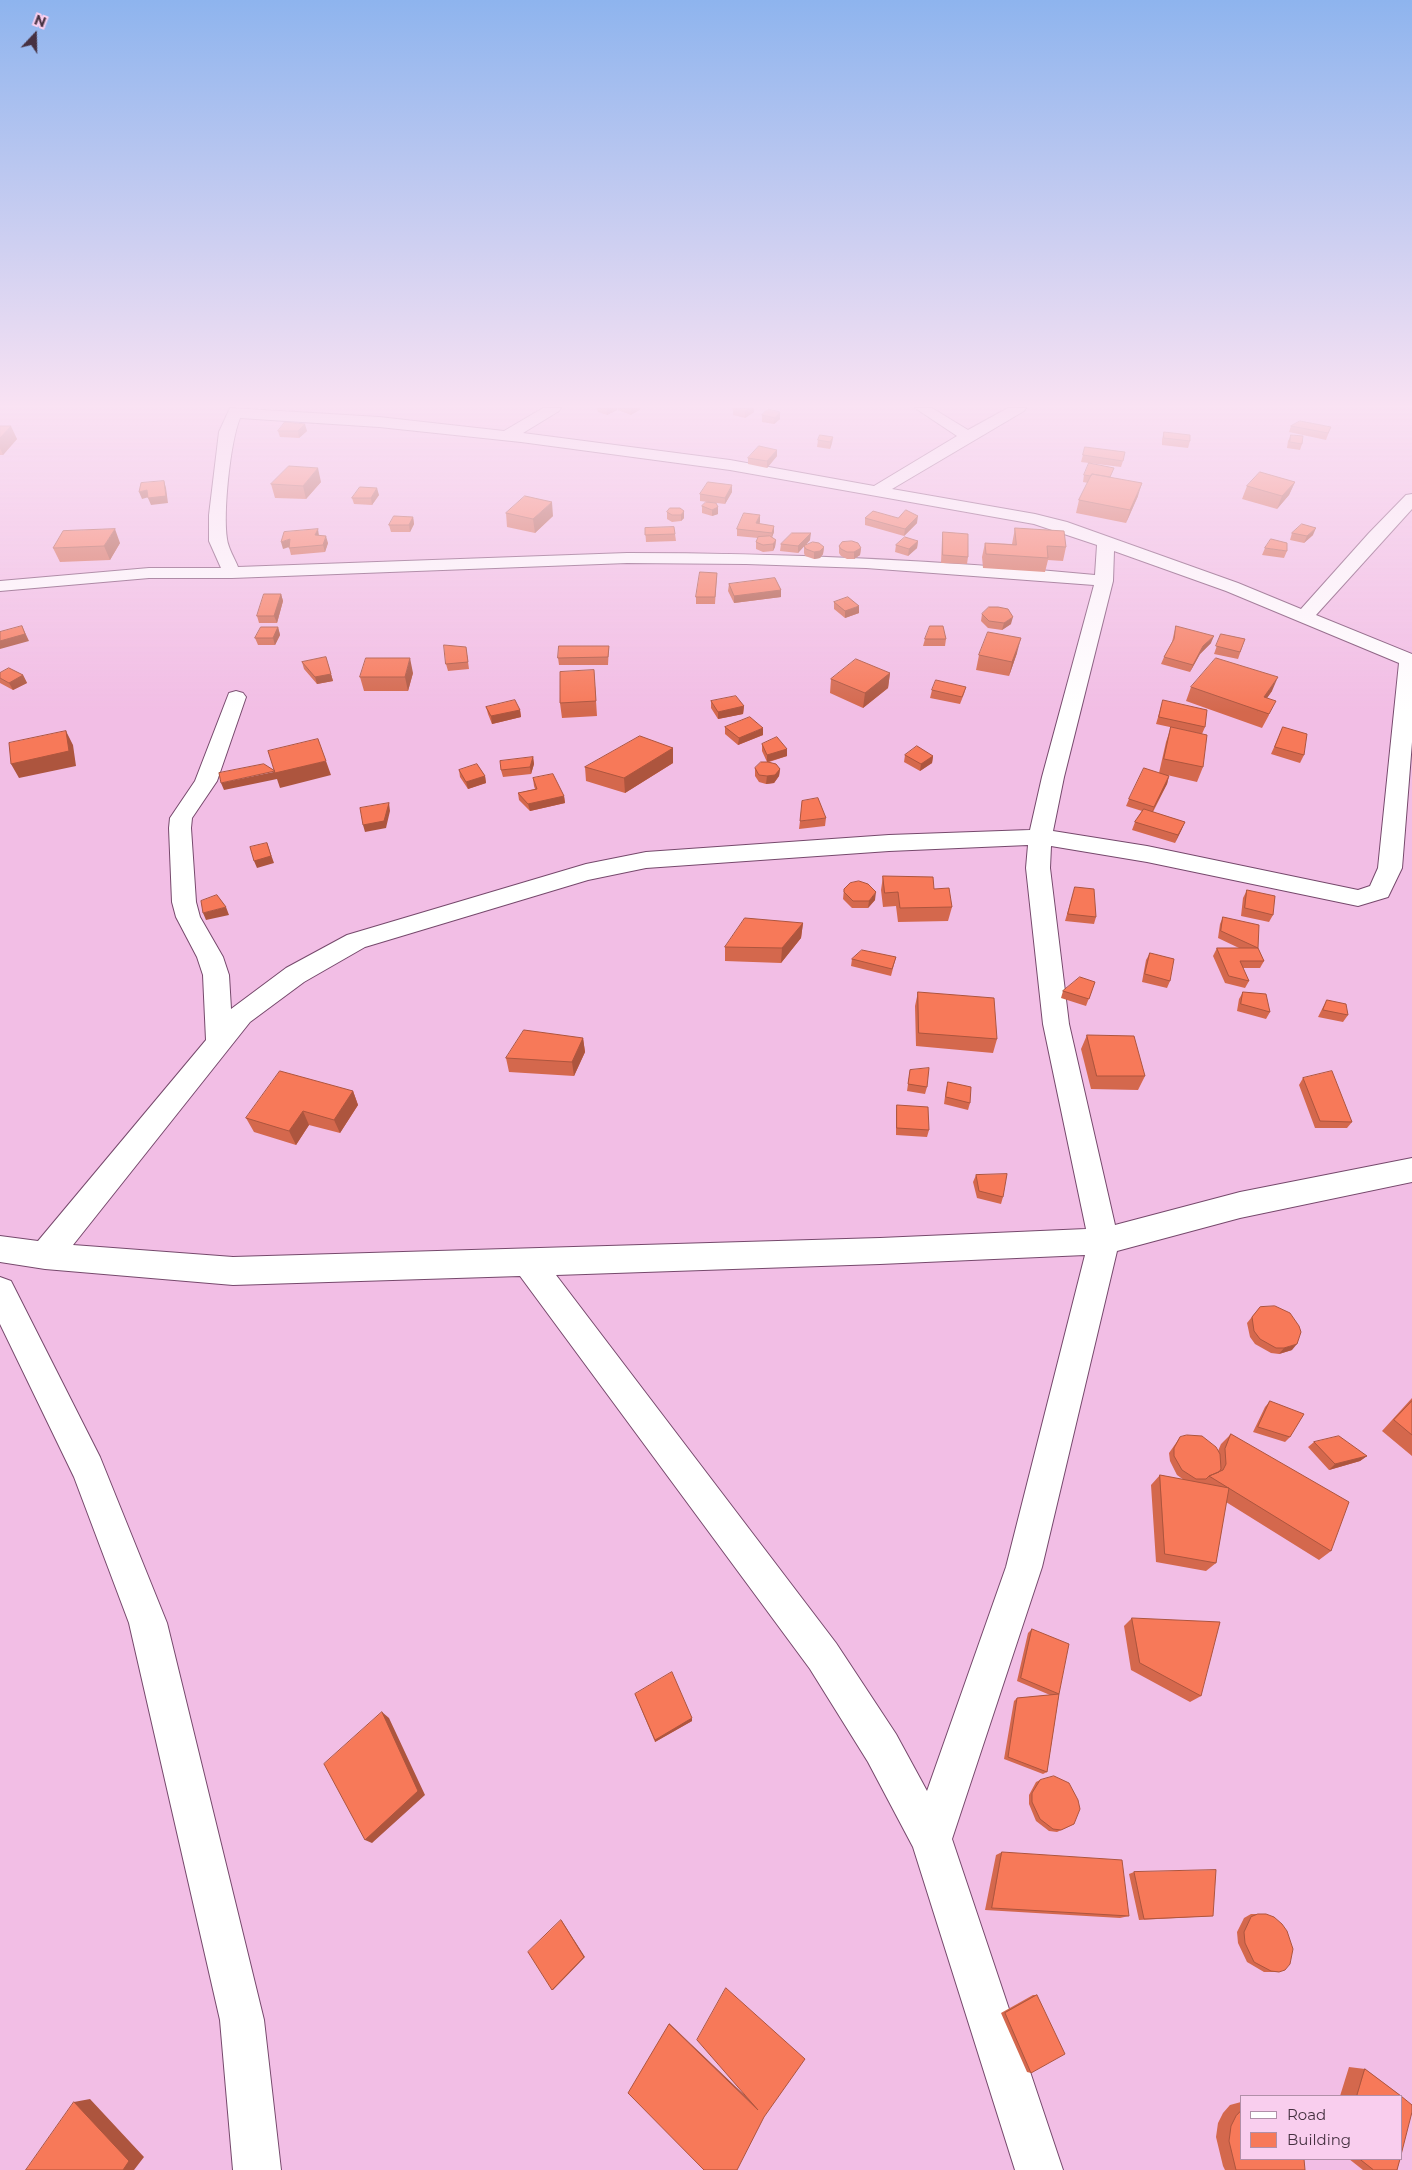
<!DOCTYPE html>
<html>
<head>
<meta charset="utf-8">
<style>
  body { margin:0 }
  #map { position:relative; width:1412px; height:2170px; overflow:hidden; background:#f2bee5; font-family:Montserrat,sans-serif }
  canvas { display:block }
  .legend { position:absolute; left:1240px; top:2095px; width:162px; height:65px; box-sizing:border-box; background:#f9ceee; border:1px solid #b18fa9; margin:0; padding:6px 9px; list-style:none; font-size:15px; color:#463141 }
  .legend li { display:flex; align-items:center; gap:10px; height:25px }
  .legend b { width:25px; border:1px solid #b18fa9 }
  .north { position:absolute; left:10px; top:10px; width:50px; height:50px; -webkit-text-stroke:4px #f9ceee; paint-order:stroke; rotate:21deg; font-size:14px; font-weight:700; line-height:20px; text-align:center; color:#463141 }
  .north::after { content:''; display:block; margin:auto; width:18px; height:22px; background:#463141; clip-path:polygon(50% 0,100% 100%,50% 72%,0 100%) }
</style>
</head>
<body>
<div id="map">
<canvas width="1412" height="2170"></canvas>
<ul class="legend">
<li><b style="height:6px;background:#fff"></b>Road</li>
<li><b style="height:14px;background:#f77959"></b>Building</li>
</ul>
<div class="north">N</div>
</div>
<script>
const ctx = document.querySelector('canvas').getContext('2d');
ctx.lineJoin = 'round';
function trace(path, color, width, dash) { ctx.strokeStyle = color; ctx.lineWidth = width; ctx.lineCap = dash ? 'butt' : 'round'; ctx.setLineDash(dash || []); ctx.stroke(path); }
function fillPath(path, color) { ctx.fillStyle = color; ctx.fill(path, 'evenodd'); }
const minor = new Path2D(`
  M230,408l149,9 125,14 39,-23h18l-2,3 -36,22 207,27 144,26 83,-50 -42,-28h17l36,22 40,-22h18l-2,3 -132,78 143,25 32,8 171,61 63,26 68,-76 37,-38 6,-1v15l-96,106 96,39v88l-10,126 -14,29 -30,9 -211,-44 -96,-16 -1,22 19,156 46,201 125,-33 172,-34v24l-172,36 -123,33 -75,316 -90,272 111,331h-48l-102,-323 -45,-85 -58,-93 -290,-393 -287,9 -188,-16 -45,-7v-26l38,5 168,-201 -3,-65 -6,-18 -21,-40 -4,-15 -3,-74 1,-10 25,-37 34,-88 7,-2 7,2 3,4 -29,84 -25,37 -1,10 5,74 4,15 23,40 6,18 2,34 55,-41 61,-33 239,-71 60,-12 243,-17 141,-5 12,-53 52,-192 -228,-17 -120,-4 -119,-1 -395,15h-83l-149,13v-10l149,-13h72l-12,-27v-26l10,-83zM240,418l139,9 142,15 209,28 304,54 63,21 -2,30c-156,-15 -311,-22 -468,-22l-389,14c-3,-8 -10,-19 -11,-28 -4,-27 3,-96 13,-121zM1114,551l112,40 173,72 -21,205 -8,18 -12,4 -211,-44 -94,-15 11,-54 49,-196zM1028,845l-2,23 17,156 43,205 -206,9 -647,19 -160,-12 177,-223 54,-40 61,-35 223,-67 58,-12 243,-17zM1085,1255l-79,312 -79,224 -31,-57 -60,-91 -280,-368 324,-11z
  M0,1277l11,4 89,176 67,166 97,397 17,150h-48l-13,-150 -91,-397 -55,-146 -74,-153z`);
trace(minor, '#76496c', 2);
fillPath(minor, '#fff');
fillPath(new Path2D(`
  M597,408h20v2l-10,5 -9,-3z
  M618,408h22l1,1 -10,6 -13,-5z
  M733,408h21v4l-9,6 -12,-3z
  M762,415l18,4 -6,5 -12,-2z
  M0,426l17,13 -14,16h-3z
  M1291,426l40,1 -5,13 -37,-8z
  M278,431h29l-8,7 -19,-1z
  M1164,432l26,9 -2,7 -26,-3v-6z
  M1291,435l11,9 -2,6 -13,-2 1,-7z
  M833,437l-1,6 -2,6 -13,-2 1,-7z
  M1085,447l38,14 -2,6 -40,-5z
  M777,456l-10,12 -19,-4v-6z
  M1084,475l27,2 27,19 -12,27 -50,-10 3,-13 9,-17 -5,-1z
  M321,482l-15,17 -31,-1 -4,-14z
  M1295,482l-6,13 -12,14 -35,-10 5,-13z
  M732,492l-7,12 -25,-3v-7z
  M379,495l-7,10 -18,-1 -2,-6z
  M702,506l16,1v7l-6,2 -10,-3z
  M680,508l4,10 -3,3 -9,1 -5,-3v-7z
  M506,513l47,3 -18,17 -28,-6z
  M413,517l1,7 -4,8h-19l-2,-7z
  M865,518l52,5 -13,13 -39,-11z
  M760,522l-1,2 15,2v6l-2,5 4,3 -1,7 -2,4 -10,1 -7,-3v-7l2,-4 -21,-2v-7z
  M645,528l30,6 1,7 -30,1z
  M1015,528l51,19 -3,14 -15,-1 -3,12 -62,-4 -1,-11 3,-14 27,1z
  M943,532l25,25 -1,7 -26,-1 1,-24z
  M1292,533l21,2 -9,8 -14,-3z
  M319,536l9,7 -3,9 -34,3 -2,-8 -6,2z
  M810,540l-5,6 19,1 -1,7 -3,4 -6,1 -9,-3 -1,-3v-7l-6,7 -18,-2 1,-7z
  M918,541l-1,7 -9,8 -13,-4 1,-7z
  M120,543l-10,17 -50,2 -7,-14z
  M839,546l22,2 -1,7 -6,4h-7l-6,-3 -2,-3z
  M1265,548l22,3 -3,7 -22,-3z
  M717,573l-2,31h-19v-7z
  M729,584l52,6v7l-47,6 -6,-12z
  M281,594l2,7 -6,22h-18l-2,-7z
  M834,602l25,11 -14,5 -11,-9z
  M982,614l29,10 -9,6 -14,-2 -7,-7z
  M1176,626l35,17 -11,11 -10,18 -29,-8 3,-7 8,-15 2,-9z
  M278,627l2,8 -5,10h-17l-3,-7z
  M1221,634l24,5 -7,20 -24,-5z
  M925,639h21l-1,7h-22z
  M609,646l-1,19h-49l-1,-7z
  M466,647l3,22 -21,2 -2,-7z
  M1017,653l-8,23 -33,-6 3,-15z
  M326,657l7,24 -16,3 -13,-15 -2,-7z
  M594,670l3,46 -35,2 -2,-15z
  M0,673l23,2 4,8 -14,7 -13,-7z
  M413,673l-5,18h-44l-4,-14z
  M890,673l-2,15 -25,20 -33,-15 1,-14z
  M966,687l-2,7 -4,10 -30,-6 2,-8z
  M1191,687l81,4 -5,7 2,17 -7,13 -76,-27z
  M1163,700l42,27 -3,7 -46,-10z
  M711,701l33,5 -1,8 -25,5 -7,-11z
  M486,707l34,3 1,7 -29,7 -4,-10z
  M725,727l38,8 -25,10 -13,-11z
  M1171,727l32,40 -6,15 -30,-7 2,1 -2,8 -14,28 32,10 -10,21 -43,-13 3,-8 7,-11 -16,-5 3,-7 30,-26 7,-31z
  M1283,727l21,28 -4,8 -29,-9z
  M762,744l25,5v7l-18,6 11,7 -1,7 -5,7 -8,1 -7,-2 -4,-6v-8l12,-6 -5,-11z
  M673,748v15l-48,30 -39,-12 -1,-14z
  M905,755l28,1 -1,7 -12,8 -16,-9z
  M533,757l1,7 -3,10 -28,3 -2,-7z
  M459,770l26,6 1,7 -18,6 -8,-12z
  M533,778l31,18 1,7 -35,8 -11,-11 -1,-7 17,-4 -1,-3z
  M826,818l-1,8 -26,3 1,-8z
  M883,876l51,13 18,18 -4,14 -50,1 -2,-16 -13,1 -2,-17z
  M1075,887l21,30 -2,7 -29,-3z
  M844,889l31,11 -7,8h-16l-9,-9z
  M1247,890l26,25 -4,7 -28,-6 2,-18z
  M1223,917l35,31 6,13 -4,7h-17l6,13 -4,7 -20,-5 -12,-27 4,-8h22l-21,-10 2,-14z
  M803,923l-2,15 -20,25 -56,-2v-14z
  M1150,953l20,28 -3,7 -25,-6 4,-22z
  M896,957l-5,19 -40,-10 1,-7z
  M1095,982l-9,24 -25,-8 2,-7z
  M918,992l79,47 -4,14 -77,-7 -1,-40z
  M1243,992l27,20 -4,7 -29,-8 2,-12z
  M1327,1000l21,15 -5,7 -25,-5 5,-10z
  M1087,1035l58,41 -7,14 -47,-1 -10,-40z
  M583,1038l2,14 -11,24 -65,-4 -3,-14z
  M910,1070l17,17 -2,7 -18,-3z
  M1303,1078l49,44 -5,6h-32l-16,-43z
  M948,1082l22,21 -2,7 -24,-6 2,-15z
  M353,1091l5,14 -18,28 -31,-8 -13,20 -42,-13 -8,-14z
  M897,1105l32,25 -2,7 -31,-2v-23z
  M976,1175l27,22 -2,7 -24,-6 -4,-16z
  M1260,1307l32,43 -13,4 -8,-1 -16,-9 -5,-7 -3,-14z
  M1412,1398v58l-30,-25z
  M1270,1401l20,36 -5,5 -32,-10 12,-25z
  M1231,1434l100,117 -12,9 -93,-58 -10,61 -10,8 -50,-9 -5,-77 9,-10 24,5 -7,-5 -7,-14 -1,-8 7,-10 4,-6 38,14 3,-7z
  M1314,1442l53,14 -7,5 -31,9 -21,-23z
  M1132,1618l69,78 -11,6 -59,-32 -7,-44z
  M1032,1629l27,65 -12,78 -4,2 -39,-15 10,-58 3,-3 33,-3 -33,-14 11,-48z
  M635,1694l57,27 -37,21z
  M1040,1780l34,44 -17,8 -8,-1 -13,-10 -7,-17v-9l7,-13z
  M1002,1852l127,64 -9,2 -135,-8 11,-55z
  M1134,1872l79,44 -74,4 -10,-46z
  M1251,1914h7l21,58h-15l-17,-10 -9,-19 -1,-11 7,-14z
  M1033,1995h4l-6,78 -4,-1 -26,-59z
  M1349,2067l16,2 36,27h-61z
  M1241,2102v57l64,11h-80l-2,-4 -7,-29 2,-14 5,-10 7,-8z
  M1349,2159h51l-3,11h-34z`), '#d4684d');
fillPath(new Path2D(`
  M608,408h9v2l-10,5v-6z
  M631,408h9l1,1 -10,6z
  M750,408h4v4l-9,6v-7z
  M780,412v7l-6,5 1,-6z
  M305,424l2,7 -8,7 -1,-7z
  M11,426l6,13 -14,16 -3,-7v-10z
  M833,437l-1,6 -2,6v-7z
  M777,450v6l-10,12v-7z
  M318,468l3,14 -15,17 -3,-13z
  M164,481l2,7 2,15 -17,2 -3,-7z
  M1295,482l-6,13 -12,14 5,-13z
  M1142,483l-4,13 -12,27 4,-13z
  M732,485v7l-7,12v-6z
  M377,488l2,7 -7,10 -1,-7z
  M147,490l2,7 -7,2 -3,-7z
  M552,502l1,14 -18,17 -2,-14z
  M718,507v7l-6,2v-6z
  M684,511v7l-3,3v-6z
  M760,515v7l-4,8v-7z
  M918,516l-1,7 -13,13 1,-7z
  M413,517l1,7 -4,8 -1,-7z
  M774,526v6l-3,8 1,-7z
  M1316,528l-3,7 -9,8 3,-7z
  M115,529l5,14 -10,17 -6,-14z
  M318,529l1,7 -4,-1z
  M811,533l-1,7 -12,13v-7z
  M326,536l2,7 -3,9 -2,-7z
  M290,539l2,7 -9,3 -2,-7z
  M776,540l-1,7 -2,4v-7z
  M918,541l-1,7 -9,8 1,-7z
  M824,547l-1,7 -3,4 -6,1v-7z
  M861,548l-1,7 -6,4v-7z
  M781,590v7l-47,6v-7z
  M281,594l2,7 -6,22 -3,-7z
  M859,606v7l-14,5v-7z
  M1013,617l-2,7 -9,6 2,-7z
  M22,626l7,15 -29,8v-8z
  M278,627l2,8 -5,10 -2,-7z
  M1214,636l-3,7 -11,11 -10,18 3,-7 10,-19z
  M1021,638l-4,15 -8,23 3,-14z
  M410,658l3,15 -5,18 -3,-14z
  M890,673l-2,15 -25,20 2,-15z
  M331,674l2,7 -16,3 -2,-7z
  M23,675l4,8 -14,7 -4,-7z
  M1278,677l-6,14 -15,21 7,-15z
  M744,706l-1,8 -25,5v-7z
  M520,710l1,7 -29,7 -1,-8z
  M763,728v7l-25,10 1,-7z
  M66,731l7,14 3,21 -57,12 -8,-14z
  M673,748v15l-48,30 -1,-15z
  M787,749v7l-20,6v-7z
  M933,756l-1,7 -12,8 1,-7z
  M533,757l1,7 -3,10 -1,-7z
  M326,761l5,14 -51,13 -3,-9 -53,11 -3,-7z
  M780,769l-1,7 -5,7 -8,1 1,-8z
  M485,776l1,7 -18,6 -2,-7z
  M1169,776l-2,8 -16,30 3,-7z
  M564,796l1,7 -35,8 -2,-7z
  M389,803l1,8 -4,17 -21,4 -2,-7z
  M1185,822l-3,7 -7,14 3,-8z
  M267,843l7,20 -17,5 -3,-7z
  M876,892l-1,8 -7,8 1,-7z
  M226,907l3,8 -23,5 -3,-7z
  M803,923l-2,15 -20,25 1,-15z
  M583,1038l2,14 -11,24 -2,-14z
  M353,1091l5,14 -18,28 -6,-13z
  M303,1111l6,14 -13,20 -7,-14z
  M1297,1344l-5,6 -13,4 5,-6z
  M1367,1456l-7,5 -31,9 6,-6z
  M382,1712l7,6 36,77 -53,48 -7,-3z
  M692,1718v3l-37,21v-2z
  M561,1920l1,1 23,36 -32,33h-1z
  M669,2023l88,84 1,3 -89,-86z
  M90,2099l54,58 -10,13h-11l-49,-68z`), '#ad553e');
const building = new Path2D(`
  M733,408h17l-5,3z
  M768,409l12,3 -5,6 -13,-3z
  M1300,421l31,6 -3,6 -37,-7z
  M285,422l20,2 -7,7h-20z
  M0,426h11l-11,12z
  M1164,432l26,3v6l-26,-3z
  M820,435l13,2 -3,5 -12,-2z
  M1291,435l12,1 -1,8 -12,-2z
  M759,446l18,4 -10,11 -19,-3z
  M1085,447l40,5 -2,9 -40,-6z
  M1089,463l25,5 -4,9 -18,-3 -1,2 -7,-1z
  M289,466l29,2 -15,18 -32,-2z
  M1260,472l35,10 -13,14 -35,-10z
  M1092,474l50,9 -12,27 -51,-10z
  M164,481l2,15 -18,2 -1,-8 -8,2 2,-9z
  M708,482l24,3 -7,13 -25,-4z
  M360,487l17,1 -6,10h-19z
  M525,496l27,6 -19,17 -27,-6z
  M706,502l10,1 2,4 -6,3 -10,-4z
  M670,508h10l4,3 -3,4h-9l-5,-3z
  M906,510l12,6 -13,13 -40,-11 8,-7 25,7z
  M744,513l16,2 -4,8 18,3 -2,7 -35,-4z
  M394,516l19,1 -4,8h-20z
  M1302,524l14,4 -9,8 -15,-3z
  M674,527l1,7 -30,1v-7z
  M1015,528l49,3 2,16 -19,-1 1,12 -62,-4 -1,-11 31,2z
  M115,529l-11,17 -51,2 10,-17z
  M318,529l-3,6 11,1 -3,9 -34,3 1,-9 -9,3 3,-10z
  M943,532l25,2v23l-25,-2z
  M792,533h19l-13,13 -17,-2z
  M770,536l6,4 -3,4 -10,1 -7,-3 2,-5z
  M905,537l13,4 -9,8 -13,-4z
  M1271,539l16,4v8l-22,-3z
  M852,541l6,2 3,5 -7,4h-7l-6,-3 -2,-3 3,-4z
  M813,542l6,1 5,4 -4,4 -6,1 -8,-3 -2,-3z
  M700,572l17,1 -2,24h-19z
  M775,578l6,12 -47,6 -5,-12z
  M264,594h17l-7,22h-17z
  M848,597l11,9 -14,5 -11,-9z
  M989,607h9l10,2 5,8 -9,6 -15,-2 -7,-7z
  M22,626l3,8 -25,7v-9z
  M930,626h13l3,13h-21z
  M1176,626l38,10 -11,10 -10,19 -29,-8 10,-18z
  M261,627h17l-5,11h-18z
  M988,632l33,6 -9,24 -33,-7z
  M1221,634l24,5 -5,13 -24,-6z
  M444,645l22,2 2,15 -22,2z
  M559,646h50l-1,11 -50,1z
  M326,657l5,17 -16,3 -13,-15z
  M366,658h44l-5,19h-45z
  M1216,658l62,19 -14,20 12,4 -7,13 -78,-27z
  M856,659l34,14 -25,20 -34,-14z
  M9,668l14,7 -14,8 -9,-5v-5z
  M594,670l2,31 -36,2v-31z
  M936,680l30,7 -4,10 -30,-7z
  M736,696l8,10 -26,6 -7,-11z
  M515,700l5,10 -29,6 -5,-9z
  M1163,700l44,10 -2,17 -46,-10z
  M750,717l13,11 -24,10 -14,-11z
  M1171,727l36,8 -4,32 -39,-8z
  M1283,727l24,7 -3,21 -29,-8z
  M66,731l3,20 -58,13 -2,-21z
  M640,736l33,12 -49,30 -39,-11z
  M777,737l10,12 -20,6 -5,-11z
  M318,739l8,22 -51,12 -7,-22z
  M917,746l16,10 -12,8 -16,-9z
  M533,757l-3,10 -29,3 -1,-9z
  M761,762h7l8,2 4,5 -5,6 -8,1 -8,-1 -4,-7z
  M264,764l11,7 -54,12 -2,-10z
  M477,764l8,12 -19,6 -7,-12z
  M1144,768l25,8 -15,31 -25,-8z
  M553,774l11,22 -36,8 -10,-11 19,-4 -4,-11z
  M818,798l8,20 -26,3 2,-20z
  M389,803l-5,18 -21,4 -3,-17z
  M1144,809l41,13 -7,13 -43,-13z
  M267,843l4,13 -17,5 -4,-14z
  M883,876l50,1 1,12 15,-1 3,19 -52,1 -2,-16 -13,1z
  M859,881l9,3 8,8 -7,9h-16l-9,-9v-3l6,-6z
  M1075,887l19,2 2,28 -28,-3z
  M1247,890l28,6 -2,19 -28,-7z
  M217,895l9,12 -23,6 -2,-12z
  M1223,917l36,8 -1,23 -37,-17z
  M745,918l58,5 -21,25 -57,-1z
  M1217,948h41l6,13h-24l9,20 -20,-5z
  M862,950l34,7 -4,12 -40,-10z
  M1150,953l24,6 -4,22 -25,-7z
  M1080,977l15,5 -6,17 -26,-8z
  M918,992l76,6 3,41 -78,-6z
  M1243,992l23,2 4,18 -29,-8z
  M1327,1000l19,4 2,11 -25,-5z
  M524,1030l59,8 -11,24 -66,-4z
  M1087,1035l47,1 11,40h-48z
  M929,1068l-2,19 -19,-3 2,-14z
  M280,1071l73,20 -19,29 -31,-9 -14,20 -43,-13z
  M1332,1071l20,51 -32,-1 -17,-43z
  M948,1082l23,5 -1,16 -24,-6z
  M897,1105l31,2 1,23 -32,-2z
  M1007,1174l-4,23 -24,-6 -3,-16z
  M1275,1306l15,7 9,13 2,6 -4,12 -13,4h-8l-16,-9 -6,-8 -2,-14 8,-10z
  M1270,1401l34,13 -14,23 -32,-10z
  M1412,1401v34l-18,-15z
  M1231,1434l118,68 -18,49 -122,-75 14,-6 3,-6 -1,-15z
  M1187,1435l15,1 14,11 4,7 1,15 -2,3 -10,4 -3,3h-10l-14,-9 -8,-14v-8l6,-11z
  M1339,1436l28,20 -32,8 -21,-22z
  M1160,1475l69,13 -13,75 -51,-9z
  M1132,1618l88,4 -19,74 -61,-33z
  M1032,1629l37,15 -10,50 -12,78 -39,-15 9,-59 42,-4 -38,-16z
  M672,1672l20,46 -37,22 -20,-46z
  M382,1712l36,79 -53,49 -41,-76z
  M1054,1776l15,7 9,17 2,9 -6,15 -13,6 -8,-1 -13,-10 -8,-17v-9l8,-13z
  M1002,1852l120,8 7,56 -137,-8z
  M1216,1870l-3,46 -69,3 -10,-47z
  M1258,1914h8l8,3 8,7 5,7 6,18 -3,15 -5,6 -6,2 -8,-1 -17,-9 -9,-19 -1,-11 7,-15z
  M561,1920l23,37 -32,33 -24,-38z
  M726,1988l79,71 -41,58 -27,53h-33l-76,-77 41,-69 89,86 -61,-70z
  M1037,1995l28,59 -34,19 -26,-60z
  M1365,2069l36,27h-44z
  M1401,2096l11,9v7l-11,43z
  M74,2102l55,59 -6,9h-97z
  M1241,2111v48h63l1,11h-69l-7,-29 2,-15 5,-10z
  M1360,2159h40l-3,11h-23z`);
fillPath(building, '#f77959');
trace(building, '#ad553e', 1);
const sky = ctx.createLinearGradient(0, 0, 0, 712);
sky.addColorStop(0, '#8eb4ee');
sky.addColorStop(0.57, '#f9e2f3');
sky.addColorStop(1, '#f9e2f300');
ctx.fillStyle = sky;
ctx.fillRect(0, 0, 1412, 712);
</script>
</body>
</html>
